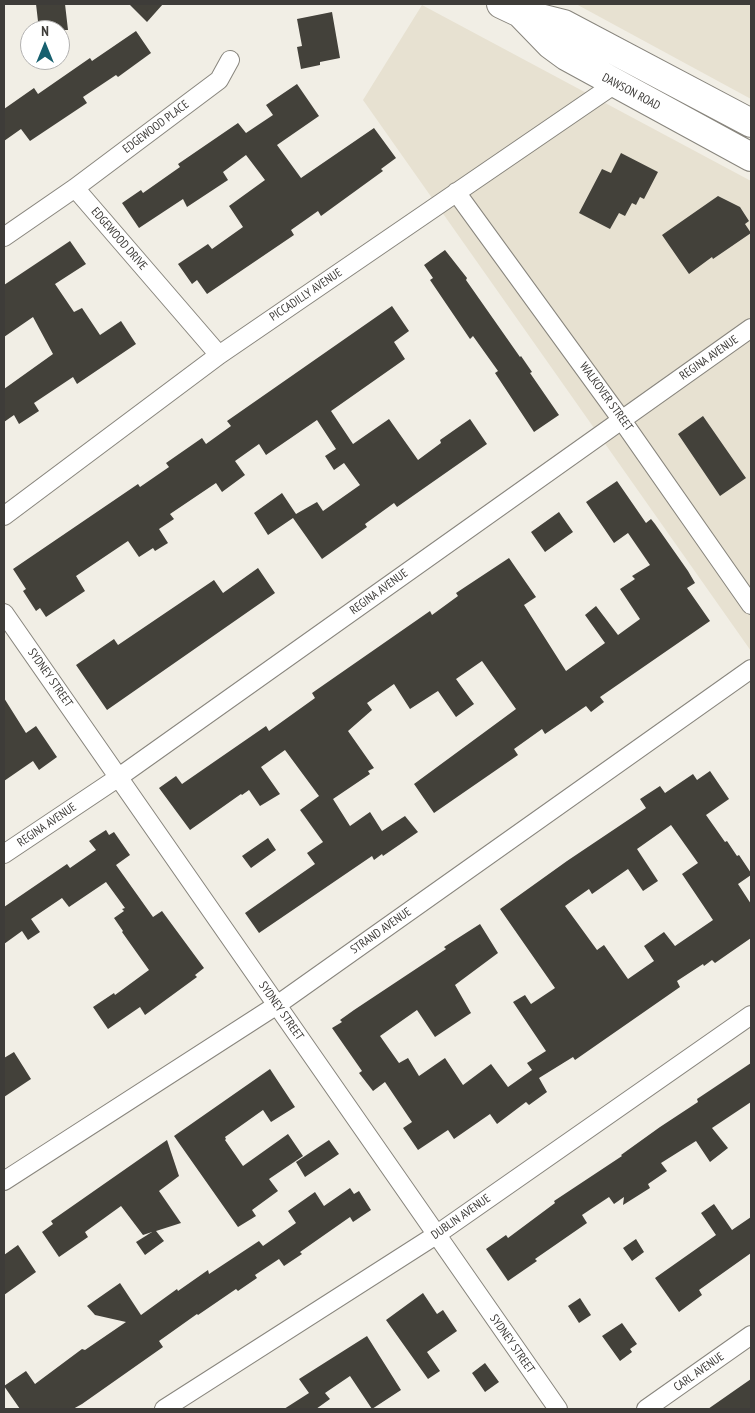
<!DOCTYPE html>
<html>
<head>
<meta charset="utf-8">
<style>
  body { margin:0 }
  #map { position:relative; width:755px; height:1413px; overflow:hidden; background:#f1eee5; font-family:"PT Sans Narrow",sans-serif }
  canvas { display:block }
  .frame { position:absolute; inset:0; border:5px solid #3e3c39; pointer-events:none }
  .north { position:absolute; left:20px; top:20px; width:50px; height:50px; box-sizing:border-box; background:#fff; border:1px solid #b2b1b0; border-radius:50%; rotate:0deg; font-size:14px; font-weight:700; line-height:20px; text-align:center; color:#3e3c39 }
  .north::after { content:''; display:block; margin:auto; width:18px; height:22px; background:#17606f; clip-path:polygon(50% 0,100% 100%,50% 72%,0 100%) }
</style>
</head>
<body>
<div id="map">
<canvas width="755" height="1413"></canvas>
<div class="frame"></div>
<div class="north">N</div>
</div>
<script>
const ctx = document.querySelector('canvas').getContext('2d');
ctx.lineJoin = 'round';
function fillPath(path, color) { ctx.fillStyle = color; ctx.fill(path, 'evenodd'); }
function trace(path, color, width, dash) { ctx.strokeStyle = color; ctx.lineWidth = width; ctx.lineCap = dash ? 'butt' : 'round'; ctx.setLineDash(dash || []); ctx.stroke(path); }
function write(font, color, halo, rows, align = 'center') {
  ctx.font = font + ' "PT Sans Narrow",sans-serif'; ctx.lineWidth = 5; ctx.setLineDash([]); ctx.textBaseline = 'middle'; ctx.strokeStyle = halo; ctx.fillStyle = color; for (const [text, x, y, turn = 0] of rows) {
    ctx.save(); ctx.translate(x, y); ctx.rotate((+turn || 0) * Math.PI / 180); ctx.textAlign = isNaN(turn) ? turn : align; if (halo) ctx.strokeText(text, 0, 0); ctx.fillText(text, 0, 0); ctx.restore();
  }
}
fillPath(new Path2D(`
  M576,4h175v95z
  M422,5l329,176v470l-388,-551z`), '#e7e1d1');
fillPath(new Path2D(`
  M36,4h29l3,26h-29z
  M129,4h34l-16,18z
  M332,12l8,46 -20,4v3l-19,4 -4,-22 5,-1 -5,-27z
  M136,31l15,22 -33,24 -2,-2 -33,22 4,6 -57,38 -9,-12 -17,12v-32l30,-21 4,6 52,-36 2,3z
  M297,84l22,32 -42,29 24,33 73,-50 22,30 -15,11 2,2 -62,45 -3,-5 -27,19 3,5 -87,59 -10,-14 -5,4 -14,-20 30,-20 4,5 31,-22 -14,-21 36,-26 -19,-25 -23,17 5,8 -41,27 -4,-8 -44,29 -17,-25 19,-13 2,3 37,-26 -2,-3 60,-41 8,10 27,-18 -7,-10z
  M621,153l37,19 -14,27 -4,-2 -4,8 -4,-2 -7,13 -6,-3 -9,16 -31,-16 23,-44 9,4z
  M718,196l22,11 9,14 -4,3 6,9 -38,26 -1,-2 -23,17 -27,-39z
  M70,241l16,23 -31,20 19,28 8,-4 18,27 21,-14 15,23 -59,40 -4,-7 -39,26 5,8 -20,13 -5,-9 -10,7v-33l49,-35 -20,-37 -29,20v-52z
  M445,250l22,28 -1,2 54,77 1,-1 11,16 -2,1 29,42 -25,17 -39,-59 3,-2 -25,-35 -3,3 -40,-59 3,-2 -9,-13z
  M392,306l17,25 -15,11 11,17 -74,52 22,33 36,-25 29,41 23,-17 -1,-3 30,-21 17,25 -90,63 -3,-4 -29,21 2,3 -45,32 -29,-41 -25,17 -14,-22 28,-20 14,21 21,-12 6,9 37,-26 -16,-22 -10,7 -9,-14 11,-7 -19,-29 -51,35 -7,-11 -24,17 10,14 -23,17 -6,-9 -46,31 4,5 -15,10 9,14 -13,8 -2,-3 -14,9 -11,-16 -52,35 9,15 -39,26 -6,-9 -4,3 -13,-20 3,-2 -13,-20 125,-85 2,3 29,-20 -3,-4 36,-25 4,6 25,-18 -4,-5z
  M703,416l43,62 -26,18 -42,-62z
  M617,481l29,42 5,-4 4,5 33,47 7,12 -8,5 23,33 -110,76 4,5 -13,10 -5,-6 -41,28 -3,-5 -28,20 4,6 -84,58 -20,-29 102,-75 -34,-48 -26,18 18,25 -18,13 -18,-26 -28,18 -16,-25 -27,19 5,7 -24,21 26,37 -6,3 2,3 -37,25 17,27 20,-14 12,19 23,-15 13,16 -35,24 -1,-2 -8,6 -2,-4 -113,77 -14,-20 70,-49 -8,-11 16,-11 -23,-32 19,-14 -34,-46 -24,17 19,27 -20,12 -11,-16 -7,5 -1,-1 -51,36 -31,-42 17,-12 6,8 84,-58 3,5 46,-33 -3,-5 118,-82 2,4 26,-19 -2,-3 53,-35 27,39 -12,8 42,66 39,-28 -20,-28 11,-9 22,29 22,-16 -20,-30 15,-10 -3,-3 18,-11 -22,-32 -14,10 -28,-41z
  M559,512l14,20 -28,20 -14,-20z
  M258,568l17,25 -168,117 -31,-45 38,-26 4,6 96,-65 9,13z
  M4,698l22,35 10,-7 21,31 -18,13 -6,-9 -29,20z
  M710,771l19,28 -23,16 19,27 2,-1 10,15 2,-1 12,18v2l-13,9 13,20v34l-36,25 -3,-3 -8,6 -1,-2 -26,17 3,6 -105,73 -2,-3 -34,21 8,14 -18,13 -3,-3 -29,22 -7,-10 -36,25 -6,-9 -30,20 -15,-22 9,-6 -27,-40 -12,9 -14,-18 3,-2 -30,-43 10,-6 -2,-2 14,-10 92,-61 -2,-2 36,-23 18,29 -43,32 16,28 -36,24 -18,-27 -37,26 19,27 9,-5 11,18 26,-18 18,27 28,-21 17,23 24,-17 -5,-7 19,-12 -33,-49 12,-7 6,9 24,-16 -55,-79 67,-48 79,-53 -6,-9 20,-13 5,7 28,-19 4,6zM671,825l27,38 -16,11 31,46 -38,26 -11,-14 -20,14 10,15 -26,18 -24,-34 -7,5 -32,-44 24,-17 3,5 36,-25 15,22 15,-10 -21,-32z
  M106,830l3,5 5,-3 16,23 -14,10 37,52 9,-6 42,57 -9,7 2,2 -52,38 -5,-8 -32,22 -15,-22 21,-14 1,2 34,-25 -27,-38 1,-1 -9,-13 10,-7 -2,-2 3,-1 -19,-26 -37,25 -7,-9 -31,21 9,13 -12,8 -6,-9 -18,13v-37l63,-43 3,4 26,-18 -7,-9z
  M268,838l8,12 -25,18 -9,-12z
  M14,1052l17,27 -27,18v-39z
  M751,1063v39l-39,26 16,20 -18,14 -14,-21 -35,22 6,8 -19,13 2,4 -27,17 1,-8 -10,7 -5,-7 -27,18 5,8 -52,36 2,2 -29,20 -22,-32 20,-14 2,3 47,-35 -1,-2 68,-45 -1,-1 39,-28 38,-25 -1,-3z
  M270,1069l25,38 -24,15 -8,-12 -38,27 1,2 -1,1 18,26 45,-32 15,22 -34,23 9,12 -26,19 4,6 -18,11 -64,-91z
  M167,1140l12,36 -20,15 22,32 -25,8 8,10 -19,14 -9,-13 16,-10 -9,3 -22,-29 -36,26 3,5 -29,20 -17,-25 11,-8 -2,-3z
  M329,1140l10,14 -34,23 -9,-15z
  M350,1188l4,6 5,-3 12,19 -18,12 -3,-5 -50,35 2,2 -18,12 -5,-7 -24,16 2,3 -19,13 -2,-2 -38,26 -1,-1 -38,27 4,6 -81,57 -9,5h-53l-16,-23 22,-15 9,13 47,-35 3,1 41,-28 -31,-7 -8,-9 33,-23 21,32 36,-26 1,2 30,-21 1,4 50,-33 4,5 33,-23 -8,-12 27,-19 9,14z
  M714,1204l18,26 19,-13v36l-52,37 3,5 -23,17 -24,-34 61,-43 -15,-22z
  M636,1239l8,13 -12,9 -9,-13z
  M18,1245l18,27 -32,23v-40z
  M423,1293l14,21 6,-4 14,21 -30,21 13,19 -12,8 -42,-59z
  M580,1298l11,17 -12,8 -11,-17z
  M622,1323l15,21 -7,5 2,3 -12,9 -18,-25z
  M367,1336l34,54 -29,19 -22,-33 -25,17 5,6 -14,10h-32l25,-16 -10,-14z
  M485,1363l14,19 -14,10 -13,-19z
  M751,1379v30h-43z`), '#43413a');
const street = new Path2D(`
  M75,188l144,167
  M456,192l165,227 130,186
  M4,237l71,-49 144,-108 11,-20
  M4,516l215,-161 396,-271
  M4,613l554,796
  M4,854l115,-77 632,-449
  M4,1181l273,-176 474,-336
  M164,1409l272,-174 315,-220
  M646,1409l105,-74`);
const primary = new Path2D(`
  M501,4l19,9 44,11 187,99
  M520,13l31,32 15,11 185,101`);
trace(street, '#88857d', 20);
trace(primary, '#88857d', 30);
trace(street, '#fff', 18);
trace(primary, '#fff', 28);
write('12px', '#3e3c39', '#fff', [
  ["DAWSON ROAD",631,92,28],
  ["EDGEWOOD PLACE",156,127,-37],
  ["EDGEWOOD DRIVE",119,239,49],
  ["PICCADILLY AVENUE",306,295,-34],
  ["REGINA AVENUE",709,358,-35],
  ["WALKOVER STREET",606,397,54],
  ["REGINA AVENUE",379,592,-36],
  ["SYDNEY STREET",50,678,55],
  ["REGINA AVENUE",47,825,-34],
  ["STRAND AVENUE",381,931,-35],
  ["SYDNEY STREET",281,1011,55],
  ["DUBLIN AVENUE",461,1217,-35],
  ["SYDNEY STREET",512,1344,55],
  ["CARL AVENUE",699,1372,-35]
]);
</script>
</body>
</html>
